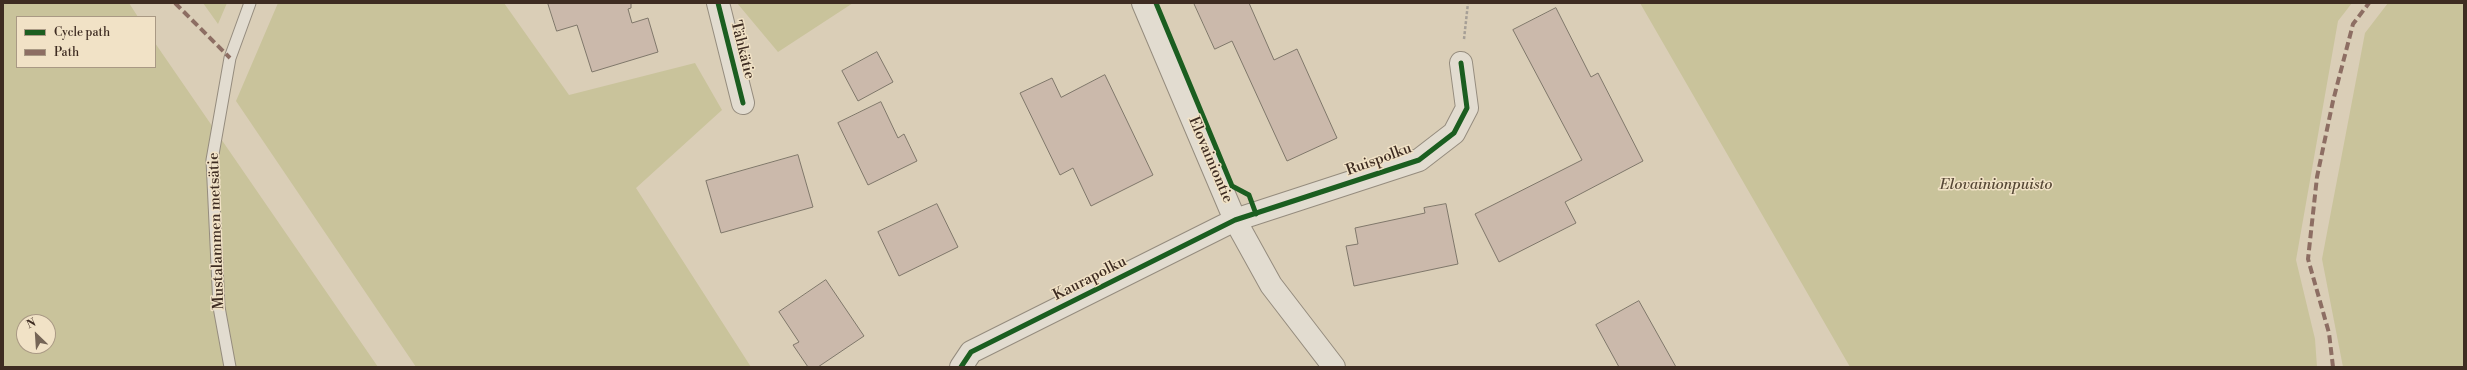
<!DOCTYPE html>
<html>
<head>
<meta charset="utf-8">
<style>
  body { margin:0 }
  #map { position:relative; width:2467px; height:370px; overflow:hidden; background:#daceb7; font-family:"Libre Bodoni",serif }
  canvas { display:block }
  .frame { position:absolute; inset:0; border:4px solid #3e2c22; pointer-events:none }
  .legend { position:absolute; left:16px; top:16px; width:140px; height:52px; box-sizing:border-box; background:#f1e2c6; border:1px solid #a99984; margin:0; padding:5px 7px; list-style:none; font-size:12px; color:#3e2c22 }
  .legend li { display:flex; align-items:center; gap:8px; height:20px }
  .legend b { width:20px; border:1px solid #a99984 }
  .north { position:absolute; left:16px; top:314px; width:40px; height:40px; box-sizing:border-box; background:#f1e2c6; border:1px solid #a99984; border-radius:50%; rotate:335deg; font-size:11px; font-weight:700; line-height:16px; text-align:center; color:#3e2c22 }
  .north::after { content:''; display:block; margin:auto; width:14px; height:18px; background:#756556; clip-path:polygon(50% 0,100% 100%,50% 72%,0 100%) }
</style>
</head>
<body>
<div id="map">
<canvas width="2467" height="370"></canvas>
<div class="frame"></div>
<ul class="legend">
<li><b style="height:5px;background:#1b5e20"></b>Cycle path</li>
<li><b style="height:5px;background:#8d6e63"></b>Path</li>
</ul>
<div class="north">N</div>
</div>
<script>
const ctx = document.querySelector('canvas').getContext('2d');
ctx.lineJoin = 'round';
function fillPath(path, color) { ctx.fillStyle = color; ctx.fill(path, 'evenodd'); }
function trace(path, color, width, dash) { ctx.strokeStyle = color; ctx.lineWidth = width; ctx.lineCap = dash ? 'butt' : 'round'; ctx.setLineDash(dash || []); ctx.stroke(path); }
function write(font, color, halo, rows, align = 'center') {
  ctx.font = font + ' "Libre Bodoni",serif'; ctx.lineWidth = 3; ctx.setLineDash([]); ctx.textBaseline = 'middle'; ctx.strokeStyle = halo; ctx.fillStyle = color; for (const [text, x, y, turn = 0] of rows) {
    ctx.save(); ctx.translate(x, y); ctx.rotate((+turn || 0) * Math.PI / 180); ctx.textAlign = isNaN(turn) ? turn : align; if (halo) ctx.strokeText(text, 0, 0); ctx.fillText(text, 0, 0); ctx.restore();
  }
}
fillPath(new Path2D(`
  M3,3h126l9,14h-121v50h138v-24l223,324h-375zM24,322h24v24h-24z
  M203,3h24l-9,21z
  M278,3h226l65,92 126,-32 27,47 -86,78 115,179h-335l-180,-266z
  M737,3h116l-75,49z
  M1640,3h712l-14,18 -42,239 19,79 2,28h-467z
  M2388,3h76v364h-121l-21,-108 43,-226z`), '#c9c39b');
const building = new Path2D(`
  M548,3h83v5l-3,1 4,14 16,-5 10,34 -66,20 -15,-47 -20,6z
  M1194,3h55l25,57 23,-11 40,89 -50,23 -55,-120 -17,8z
  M1556,8l35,69 7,-4 45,88 -78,41 11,21 -77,39 -24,-48 107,-54 -69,-130z
  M877,52l16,30 -35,19 -16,-30z
  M1105,75l48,100 -62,31 -18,-38 -13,7 -40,-82 32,-15 9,19z
  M881,102l17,36 6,-4 13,27 -49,24 -30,-62z
  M798,155l15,52 -92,26 -15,-52z
  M937,204l21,43 -59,29 -21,-44z
  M1446,204l12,60 -104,22 -8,-40 12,-2 -3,-16 70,-15 -1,-5z
  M826,280l38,56 -46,31h-10l-15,-22 6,-3 -20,-30z
  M1639,301l37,66h-57l-23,-42z`);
fillPath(building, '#cbb9ab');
trace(building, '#7f776a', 1);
const service = new Path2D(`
  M230,367l-11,-60 -7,-147 18,-102 20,-55`);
const minor = new Path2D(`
  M718,3l25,100
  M1143,3l92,217 36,65 63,82
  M961,367l10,-15 264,-132 184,-60 35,-27 13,-25 -6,-45`);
trace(service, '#958c7e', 13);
trace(minor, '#958c7e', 24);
trace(new Path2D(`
  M1464,39l4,-36`), '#a69f96', 2.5, [3, 2]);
trace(service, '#e2dcd0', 11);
trace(minor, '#e2dcd0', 22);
trace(new Path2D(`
  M175,3l55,55
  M2333,367l-4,-34 -21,-74 9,-82 16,-76 20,-77 16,-21`), '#8d6e63', 4, [8, 4]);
trace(new Path2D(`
  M718,3l25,100
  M1156,3l76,183 17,9 7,19
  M961,367l10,-15 264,-132 184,-60 35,-27 13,-25 -6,-45`), '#1b5e20', 5);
write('15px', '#3e2c22', '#f1e2c6', [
  ["Tähkätie",742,50,76],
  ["Elovainiontie",1210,160,67],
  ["Ruispolku",1379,160,-20],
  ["Mustalammen metsätie",217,231,-92],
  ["Kaurapolku",1090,279,-27]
]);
write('italic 15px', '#574836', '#f1e2c6', [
  ["Elovainionpuisto",1996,185]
]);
</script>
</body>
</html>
